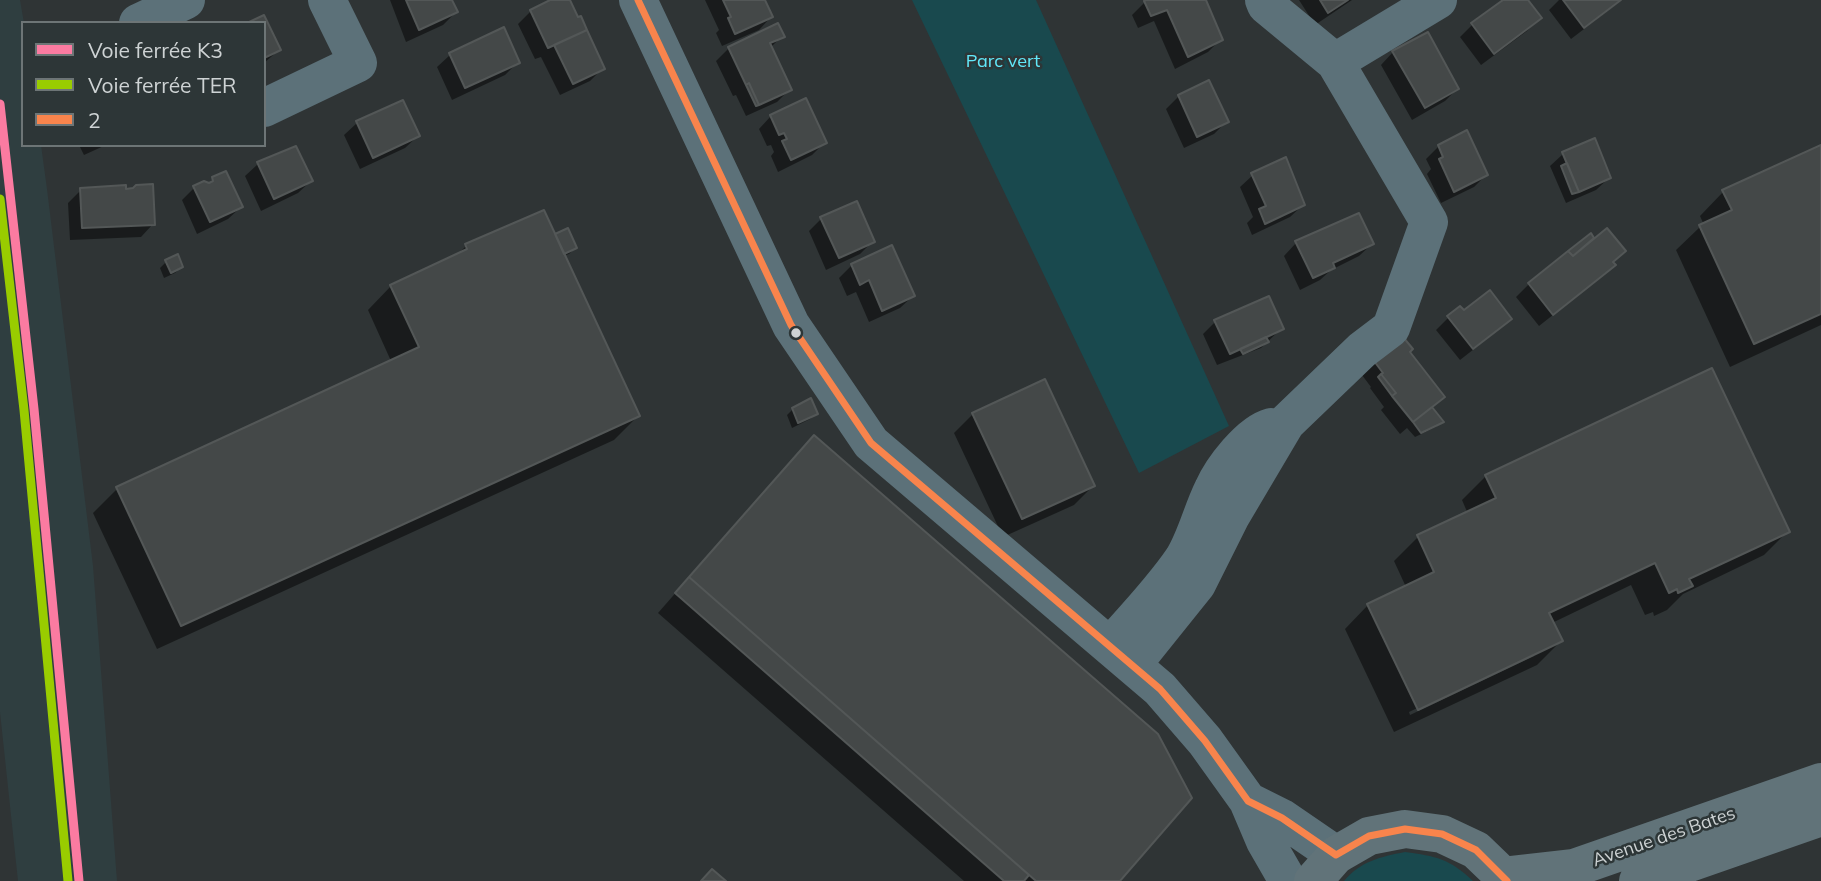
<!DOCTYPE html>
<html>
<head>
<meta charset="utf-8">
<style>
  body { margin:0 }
  #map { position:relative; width:1821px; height:881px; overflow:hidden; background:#2f3435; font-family:Mulish,sans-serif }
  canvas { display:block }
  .legend { position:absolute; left:21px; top:21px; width:245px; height:126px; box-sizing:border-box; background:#2d3637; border:2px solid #6d7576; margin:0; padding:9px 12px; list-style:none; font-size:21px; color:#ced3d4 }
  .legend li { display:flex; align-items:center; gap:14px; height:35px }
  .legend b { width:35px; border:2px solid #6d7576 }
</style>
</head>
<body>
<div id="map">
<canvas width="1821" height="881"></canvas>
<ul class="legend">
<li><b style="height:9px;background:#fb7ba1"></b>Voie ferrée K3</li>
<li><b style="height:9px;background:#9c0"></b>Voie ferrée TER</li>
<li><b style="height:9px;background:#f8844c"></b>2</li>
</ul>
</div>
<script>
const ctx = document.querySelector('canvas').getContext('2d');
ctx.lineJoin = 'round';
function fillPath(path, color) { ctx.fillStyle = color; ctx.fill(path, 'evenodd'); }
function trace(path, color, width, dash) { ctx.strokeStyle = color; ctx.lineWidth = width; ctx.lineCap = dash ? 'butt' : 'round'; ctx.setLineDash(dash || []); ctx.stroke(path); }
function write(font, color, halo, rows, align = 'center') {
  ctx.font = font + ' Mulish,sans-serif'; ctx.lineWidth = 5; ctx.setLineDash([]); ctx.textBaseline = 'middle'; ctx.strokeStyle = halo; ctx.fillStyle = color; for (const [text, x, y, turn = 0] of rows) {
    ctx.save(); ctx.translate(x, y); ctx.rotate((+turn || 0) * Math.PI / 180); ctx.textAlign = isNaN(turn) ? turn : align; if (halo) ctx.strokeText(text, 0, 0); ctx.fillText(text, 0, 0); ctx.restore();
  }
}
fillPath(new Path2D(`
  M0,0h20l4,23 -1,122h18l6,44 46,377 24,315h-99l-18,-169z`), '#2f3e40');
fillPath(new Path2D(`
  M912,0h124l193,426 -90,47z
  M1405,852c31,4 45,7 68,29h-129c17,-20 36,-24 61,-29z`), '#19494e');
fillPath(new Path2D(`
  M390,0h60l6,12 -13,13 -37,17z
  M555,0h14l34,68 -13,13 -30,14 -19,-38 -6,2 -17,-35 13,-13z
  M705,0h59l7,17 -12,13 -37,16 -6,-13 3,-3z
  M1150,0h54l17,39 -13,13 -33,17 -21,-48 -16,7 -6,-13 13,-13z
  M1299,0h53l-37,25z
  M1505,0h21l13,18 -12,13 -46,34 -21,-28 12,-12z
  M1559,0h63l-51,39 -22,-29z
  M263,17l16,33 -15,13v-40z
  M503,30l15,32 -13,13 -53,25 -15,-33 13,-12z
  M782,36l-12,12 20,41 -13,13 -31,14 -10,-21 -3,1 -17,-35 13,-13z
  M1393,52l64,37 -12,12 -33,19 -31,-55z
  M1179,96l48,25 -13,13 -30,14 -18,-39z
  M771,116l54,26 -13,13 -34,17 -7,-16 3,-4 -3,-7 -4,1 -8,-17z
  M357,123l61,13 -13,12 -45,21 -16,-34z
  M79,145h27l-22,10z
  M1439,146l47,29 -12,12 -33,16 -14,-29 4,-5 -5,-10z
  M1821,147v178l-91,42 -54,-117 24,-23 4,-2 -4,-9 23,-24z
  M1563,154l46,24 -13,12 -30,13 -16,-37z
  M258,164l53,17 -13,12 -37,18 -16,-35z
  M1253,175l50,30 -13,12 -38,18 -5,-12 6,-6 -13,-30z
  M213,179l28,28 -13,12 -31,15 -15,-34 12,-12 14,-4z
  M81,190l72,34 -12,13 -71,3 -2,-37z
  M821,219l52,22 -13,13 -34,16 -17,-39z
  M554,236l21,12 -6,6 -6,2 75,160 -24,24 -457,209 -64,-136 24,-24 274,-128 -23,-51 23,-24 65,-30 10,-10z
  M1296,243l76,1 -13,12 -28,14 -11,10 -20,10 -16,-34z
  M1586,244l27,21 -12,12 -62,49 -23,-29 13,-13z
  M166,262l15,5 -6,6 -11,5 -4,-10z
  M852,265l61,31 -13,12 -31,14 -13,-30 -9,4 -8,-18z
  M1463,312l46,7 -12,12 -37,29 -24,-30 13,-13z
  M1215,322l67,6 -21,20 -44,17 -14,-31z
  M1408,352l35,45 -12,12 10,13 -5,5 -21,10 -8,-9 -7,6 -19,-24 3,-3 -14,-19 1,-1 -9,-12 13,-13z
  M793,409l23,4 -6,6 -18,9 -5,-13z
  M973,414l120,72 -19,19 -71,32 -49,-104z
  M791,461l327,420h-154l-306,-268z
  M1486,476l301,56 -23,23 -81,39 -16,16 -13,6 -1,-4 -8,3 -14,-30 -79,38 9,18 -24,24 -143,67 -49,-103 23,-24 38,-18 -12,-26 24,-24 50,-23 -6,-14zM1534,652v4l-124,59 -1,-3z`), '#0007');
const building = new Path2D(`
  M406,0h46l6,12 -39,18z
  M550,0h20l8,17 3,-1 6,14 -39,18 -18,-38z
  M723,0h42l8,17 -38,17 -7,-16 3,-1z
  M1146,0h60l17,40 -35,17 -21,-47 -16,6 -7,-15z
  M1320,0h28l-20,13z
  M1503,0h25l14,18 -48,36 -23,-31z
  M1563,0h58l-37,28z
  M264,15l17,35 -17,8v-35h-17z
  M778,23l7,14 -15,6 22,47 -33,15 -10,-22 -3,2 -18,-38z
  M504,27l16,36 -55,25 -16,-35z
  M587,30l18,39 -32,15 -19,-39z
  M1428,32l31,57 -34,19 -33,-57z
  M1209,80l20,42 -32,15 -19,-42z
  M749,83l10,22 -3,1 -10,-21z
  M806,98l21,45 -36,17 -9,-19 5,-2 -3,-6 -5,2 -9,-20z
  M403,100l17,36 -47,22 -17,-37z
  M1467,130l21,45 -34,17 -15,-33 4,-2 -5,-12z
  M1595,138l16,40 -32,14 -17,-40z
  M1821,145v169l-67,30 -55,-119 33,-15 -10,-20z
  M296,146l17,35 -39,18 -17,-37z
  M1286,157l19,48 -40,19 -6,-15 7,-3 -15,-33z
  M1567,163l12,29 -7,2 -11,-28z
  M226,171l17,36 -33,15 -17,-36 11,-5 5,2 4,-2 -1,-4z
  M153,184l2,41 -73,3 -2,-40 46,-3v4l7,-1 3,-3z
  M857,201l18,41 -36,16 -19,-41z
  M544,210l96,206 -459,210 -65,-139 303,-140 -29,-62 77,-36 -2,-5z
  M1359,213l15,31 -41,19 2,5 -22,10 -18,-37z
  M568,228l9,20 -13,6 -9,-20z
  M1607,228l19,23 -13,11 3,3 -63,50 -25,-32 40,-32 5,5z
  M1591,233l3,5 -21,18 -5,-5z
  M892,245l23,51 -33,15 -13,-31 -9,5 -9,-21z
  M178,254l5,13 -12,6 -6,-13z
  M1490,290l22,29 -39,30 -26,-33 13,-10 4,4z
  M1269,296l15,33 -54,25 -16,-34z
  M1266,337l3,5 -26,12 -3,-5z
  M1403,337l10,12 -3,3 35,45 -32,25 -21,-26 4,-3 -15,-19 2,-1 -9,-12z
  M1712,368l78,164 -101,47 4,7 -15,7 -1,-4 -8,4 -14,-30 -106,50 14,28 -145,69 -51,-106 67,-32 -17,-37 79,-37 -11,-23z
  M1381,374l15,19 -4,3 -14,-19z
  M1045,379l50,107 -73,33 -50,-106z
  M811,398l7,16 -20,9 -6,-15z
  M1432,407l12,15 -23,11 -8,-11z
  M814,435l344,299 34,64 -72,83h-84l-347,-304z
  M689,577l340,298 -5,6h-20l-329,-288z
  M712,869l14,12h-25z`);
fillPath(building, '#444848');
trace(building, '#535757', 2);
trace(new Path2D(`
  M638,0l153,325 80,118 289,246 45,52 43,60 17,40 23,40
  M138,23l48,-23
  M1335,62l103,-62
  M264,108l94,-45 -31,-63
  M1110,646c25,-28 52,-56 73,-87 13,-21 19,-48 30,-70 9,-20 36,-56 58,-62
  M1132,665l65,-81 34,-68 55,-93 76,-73 29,-22 38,-106 -94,-160 -69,-57 -2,-5
  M1248,801l34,17 54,37`), '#5c7179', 38);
trace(new Path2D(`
  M1503,876l71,-8 247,-86
  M1313,881l23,-26 33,-19 36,-7 37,5 34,16 27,26 4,5
  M1638,881l183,-64`), '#617379', 38);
trace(new Path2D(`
  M638,0l153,325 80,118 289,246 45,52 43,60 34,17 54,37 33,-19 36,-7 37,5 34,16 31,31`), '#f8844c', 7);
trace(new Path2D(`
  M0,104l34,305 45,472`), '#fb7ba1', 9);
trace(new Path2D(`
  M0,199l24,211 44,471`), '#9c0', 9);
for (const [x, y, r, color] of [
  [796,333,6,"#ced3d4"]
]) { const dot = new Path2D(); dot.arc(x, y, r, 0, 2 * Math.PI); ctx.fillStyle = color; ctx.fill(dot); trace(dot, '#2d3637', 2.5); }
write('18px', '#61e8f9', '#2d3637', [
  ["Parc vert",1003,62]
]);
write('18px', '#ced3d4', '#2d3637', [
  ["Avenue des Bates",1664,837,-19]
]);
</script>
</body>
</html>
